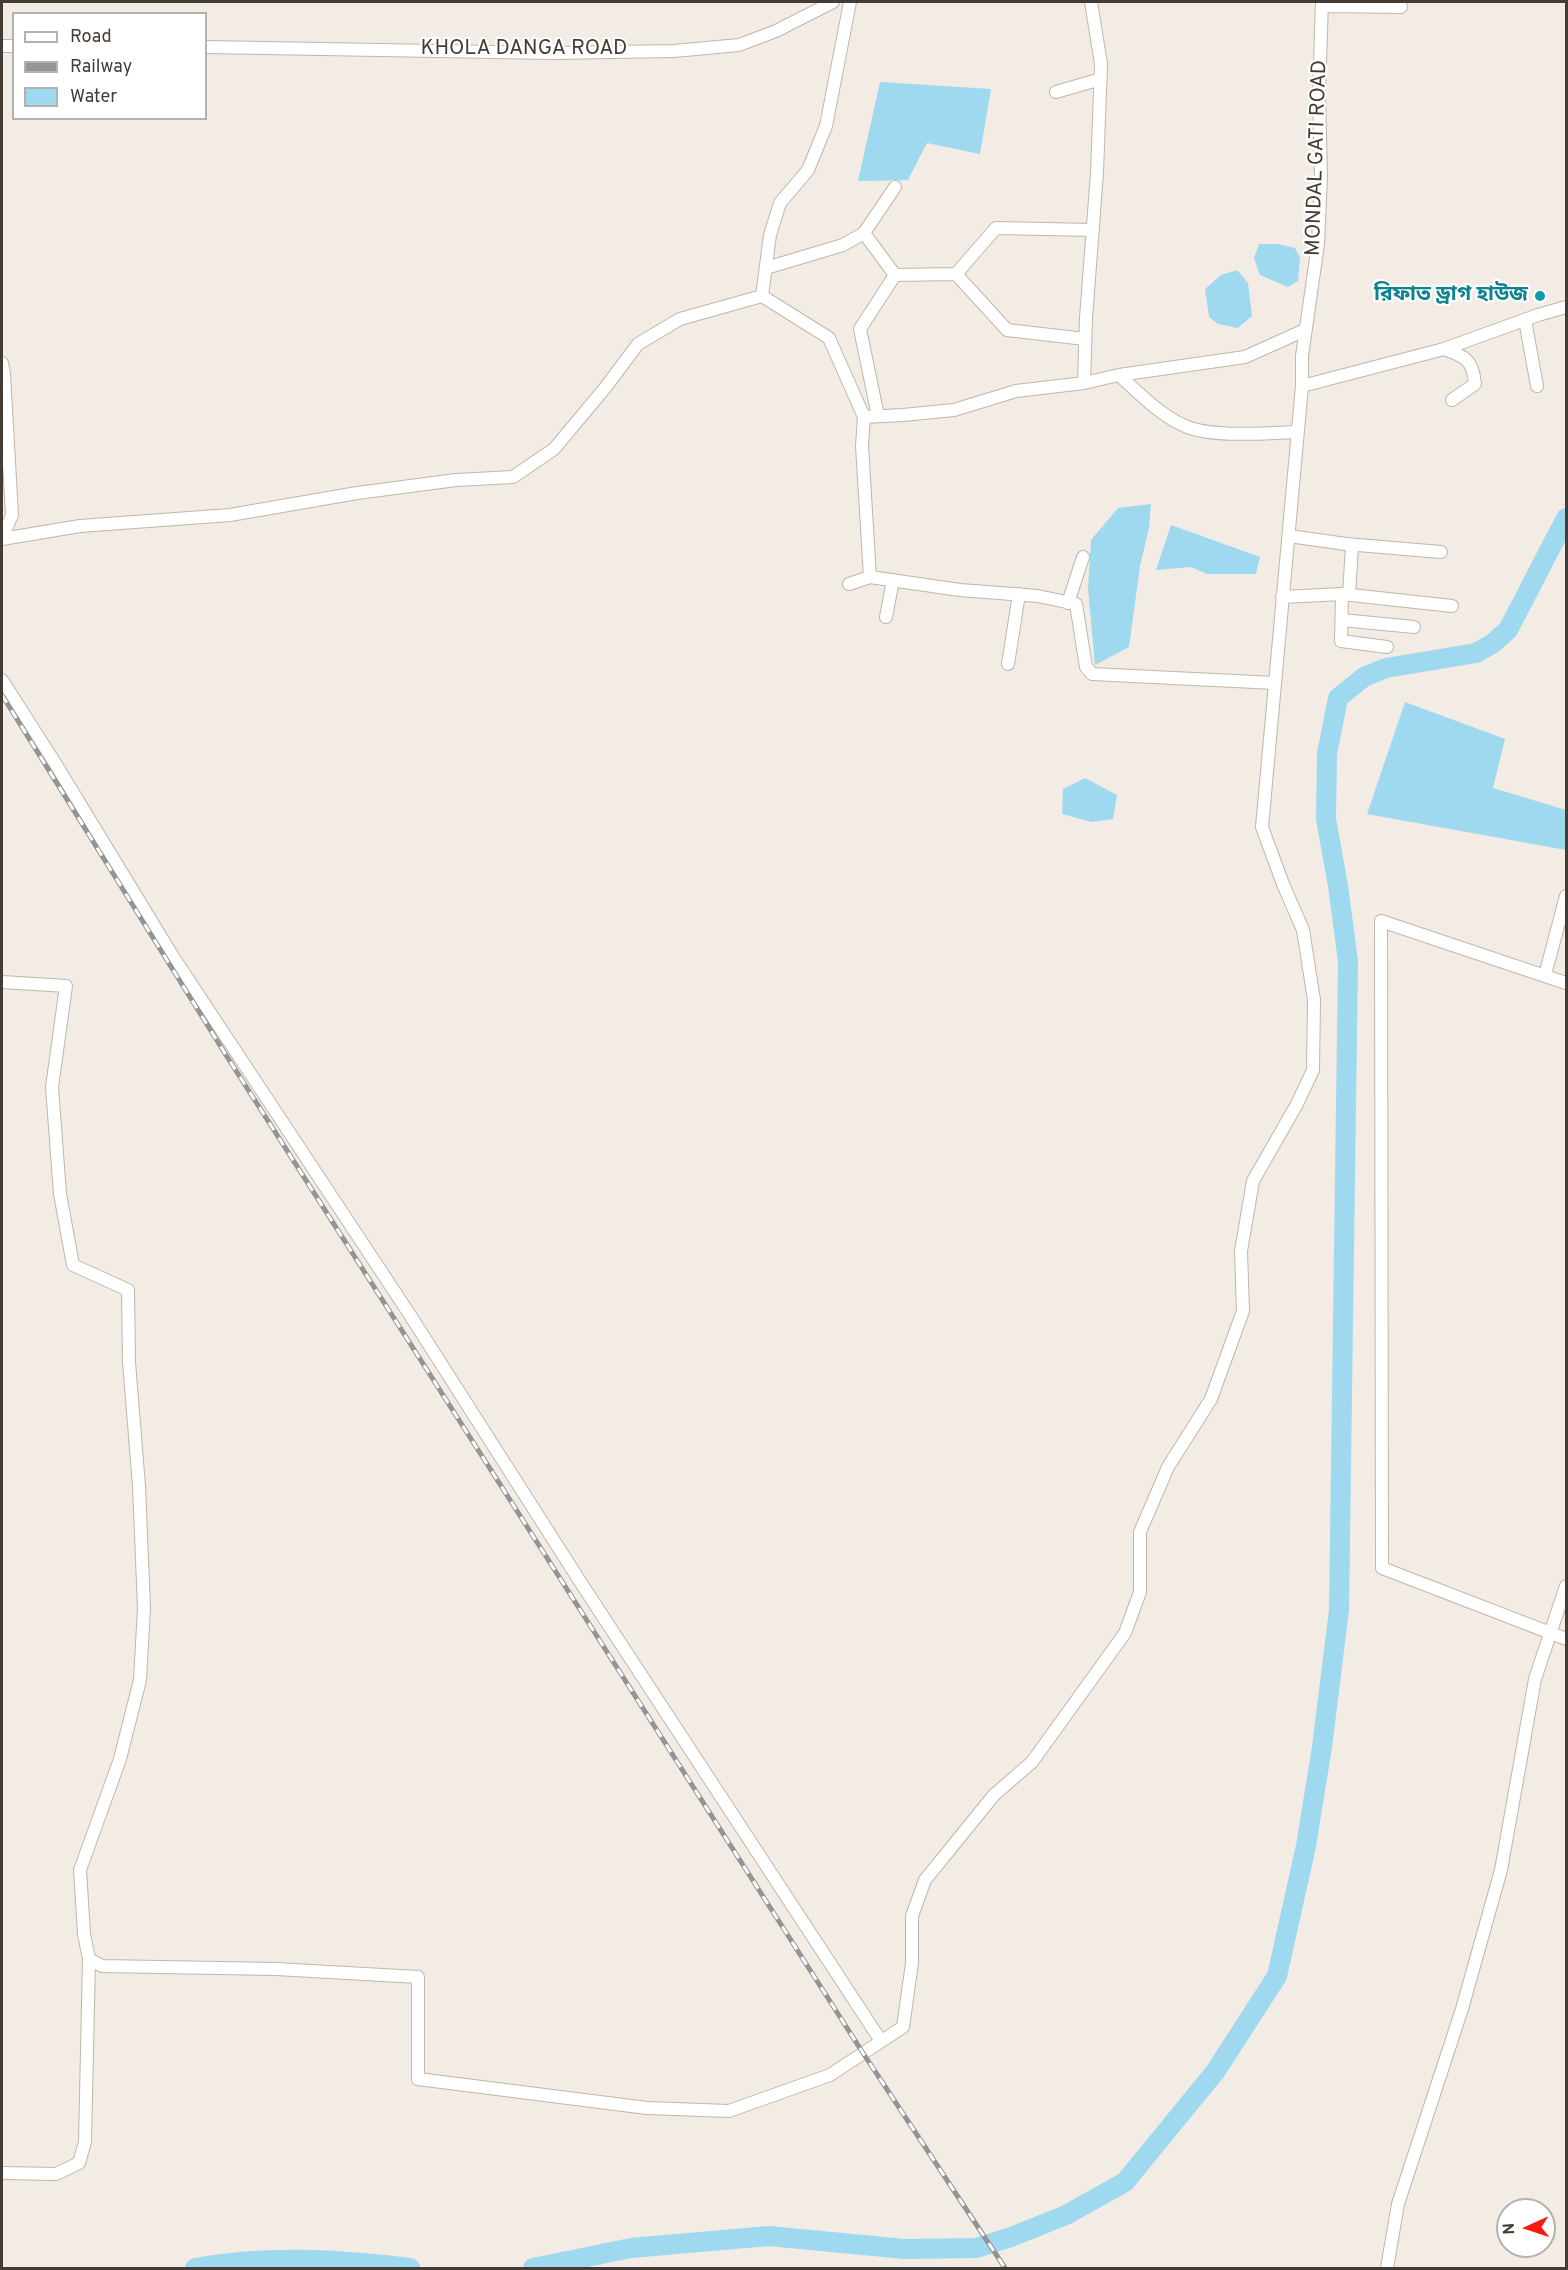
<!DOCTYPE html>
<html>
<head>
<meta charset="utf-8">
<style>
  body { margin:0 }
  #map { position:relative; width:1568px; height:2270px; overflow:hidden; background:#f2ece4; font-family:Overpass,sans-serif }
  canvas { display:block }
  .frame { position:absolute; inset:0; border:3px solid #443c34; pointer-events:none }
  .legend { position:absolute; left:12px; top:12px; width:195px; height:108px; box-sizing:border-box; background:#fff; border:2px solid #b4b1ae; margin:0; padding:8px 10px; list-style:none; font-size:18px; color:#443c34 }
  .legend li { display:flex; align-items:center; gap:12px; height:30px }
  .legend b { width:30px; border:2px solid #b4b1ae }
  .north { position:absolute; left:1496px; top:2198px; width:60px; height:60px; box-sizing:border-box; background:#fff; border:2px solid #b4b1ae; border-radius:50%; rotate:267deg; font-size:16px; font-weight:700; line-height:24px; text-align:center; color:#443c34 }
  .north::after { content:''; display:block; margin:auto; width:21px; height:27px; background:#fb1a12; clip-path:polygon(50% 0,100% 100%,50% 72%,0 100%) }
</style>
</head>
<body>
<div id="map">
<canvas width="1568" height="2270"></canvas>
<div class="frame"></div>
<ul class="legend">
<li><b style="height:8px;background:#fff"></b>Road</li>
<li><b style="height:8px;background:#949494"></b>Railway</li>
<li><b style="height:16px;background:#9fd9f0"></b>Water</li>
</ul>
<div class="north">N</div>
</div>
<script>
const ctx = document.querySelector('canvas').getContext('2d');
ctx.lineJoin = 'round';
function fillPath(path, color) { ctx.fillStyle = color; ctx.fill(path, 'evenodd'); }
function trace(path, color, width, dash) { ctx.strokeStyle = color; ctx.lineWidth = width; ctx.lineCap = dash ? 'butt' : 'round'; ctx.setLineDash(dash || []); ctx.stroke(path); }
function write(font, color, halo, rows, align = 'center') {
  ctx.font = font + ' Overpass,"Noto Sans Bengali",sans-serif'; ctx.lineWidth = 4.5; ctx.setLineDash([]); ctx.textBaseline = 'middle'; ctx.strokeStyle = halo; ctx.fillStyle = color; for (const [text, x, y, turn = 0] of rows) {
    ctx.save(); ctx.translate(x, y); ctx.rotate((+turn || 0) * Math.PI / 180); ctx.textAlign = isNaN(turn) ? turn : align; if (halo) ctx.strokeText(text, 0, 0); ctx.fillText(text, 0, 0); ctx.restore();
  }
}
fillPath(new Path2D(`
  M880,82l111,7 -11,65 -53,-11 -19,37 -50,1z
  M1259,244h18l18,4 5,10 -2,23 -10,6 -28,-12 -6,-17z
  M1237,270l11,13 4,33 -14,12 -20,-4 -9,-7 -4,-28 16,-14z
  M1151,504l-2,24 -9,38 -11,81 -34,18 -7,-76 3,-49 27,-32z
  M1171,525l89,32 -4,17h-49l-16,-7 -35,3z
  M1405,702l100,37 -12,49 73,22v40l-199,-36z
  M1085,778l32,17 -4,24 -21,3 -30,-8 1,-25z`), '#9fd9f0');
trace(new Path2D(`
  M195,2268c71,-13 144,-9 215,0
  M533,2268l98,-20 138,-12 136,13 71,-1 35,-11 55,-22 59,-33 90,-110 62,-96 29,-130 16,-99 17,-137 9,-649 -10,-75 -12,-67 1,-65 11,-56 26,-21 22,-9 90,-15 16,-9 16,-14 58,-112`), '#9fd9f0', 20);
const minor = new Path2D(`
  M850,2l-24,124 -18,44 -28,33 -10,32 -8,61 67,42 35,79 -2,29 8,131 90,13 78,6 38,8 10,63 6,7 183,9
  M1327,6l74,1
  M2,46h12
  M206,47l346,6 122,-2 65,-6 37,-14 57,-29
  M1056,92l45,-13
  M864,233l31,-46
  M766,268l77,-23 21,-12 31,42
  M956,274l40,-46 97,2
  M1525,320l12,66
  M1444,349c21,7 29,11 31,35l-23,16
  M2,363l2,11 8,141 -10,23
  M1119,375c20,18 42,41 66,51 27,12 82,7 111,6
  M1084,383l2,-65 11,-145 4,-109 -10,-62
  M1302,386l142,-37 94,-34 28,-8
  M878,416l-18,-87 35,-54 61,-1 51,56 78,9
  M864,417l39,-2 51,-5 62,-19 68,-8 35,-8 126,-18 60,-27
  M1289,536l57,8 95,8
  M2,539l78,-13 150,-11 127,-22 99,-13 57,-3 41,-28 51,-61 33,-44 42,-25 82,-23
  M849,584l21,-7
  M1342,594l-1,47 46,6
  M1349,595l3,-50
  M1282,597l60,-3 110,12
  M1068,603l15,-46
  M886,617l7,-37
  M1342,620l72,7
  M1008,664l11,-70
  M2,680l53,83 117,192 238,360 171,268 300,458
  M1545,975l21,-79
  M2,982l64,4 -14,101 8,107 13,71 55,25 1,72 10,124 5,122 -4,72 -20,79 -40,111 4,64 5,25 13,7 174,3 142,8v102l229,29 82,3 101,-36 73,-48 9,-64v-47l13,-36 69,-85 38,-33 93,-129 15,-41v-60l28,-65 43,-68 32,-88 -2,-60 12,-70 44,-77 16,-34 1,-70 -11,-70 -20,-46 -21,-57 40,-441v-30l16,-112 3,-67 -2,-84 3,-91
  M1566,983l-185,-62 1,647 184,71
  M2,2173l54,1 23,-11 6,-21 4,-183
  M1387,2268l11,-64 64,-195 39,-139 34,-191 31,-93`);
trace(minor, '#c1b6aa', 14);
trace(minor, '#fff', 12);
const rail = new Path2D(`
  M2,695l224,360 637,998 142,215`);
trace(rail, '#949494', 5);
trace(rail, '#fff', 3, [9]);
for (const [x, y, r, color] of [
  [1540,296,6,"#0f9aa8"]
]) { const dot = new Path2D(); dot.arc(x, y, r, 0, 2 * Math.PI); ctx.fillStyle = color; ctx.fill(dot); trace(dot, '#fff', 2); }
write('21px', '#443c34', '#fff', [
  ["KHOLA DANGA ROAD",524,50],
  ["MONDAL GATI ROAD",1318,158,-88]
]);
write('bold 21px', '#0d838f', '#fff', [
  ["রিফাত ড্রাগ হাউজ",1528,296]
], 'right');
</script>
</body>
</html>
